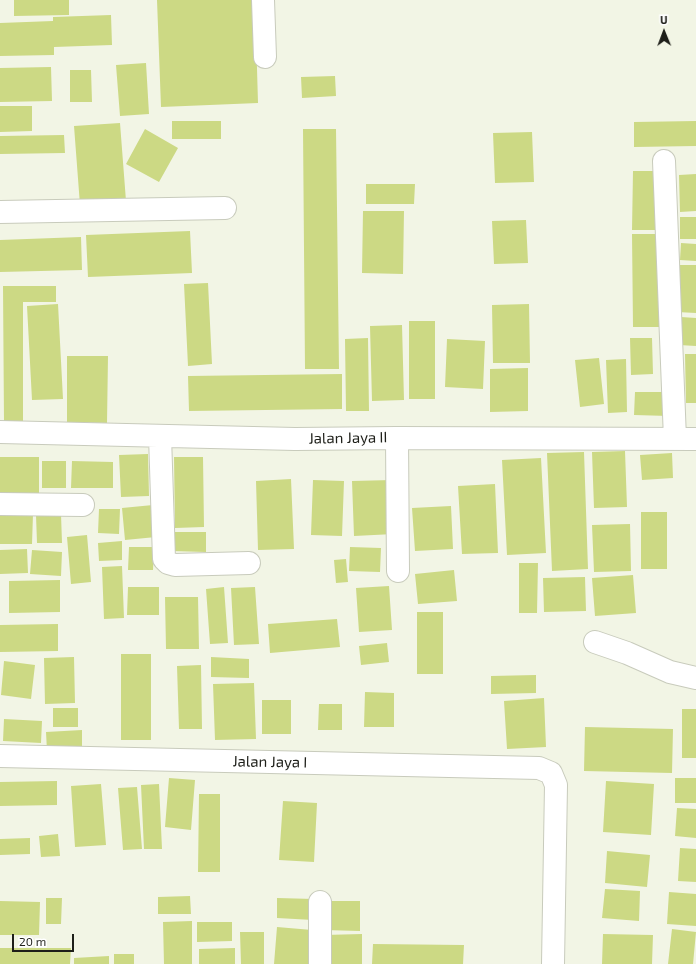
<!DOCTYPE html>
<html>
<head>
<meta charset="utf-8">
<style>
  body { margin:0 }
  #map { position:relative; width:696px; height:964px; overflow:hidden; background:#f2f5e5; font-family:"Exo 2",sans-serif }
  canvas { display:block }
  .north { position:absolute; left:644px; top:12px; width:40px; height:40px; -webkit-text-stroke:3px #fff; paint-order:stroke; rotate:359deg; font-size:11px; font-weight:700; line-height:16px; text-align:center; color:#1e1f19 }
  .north::after { content:''; display:block; margin:auto; width:14px; height:18px; background:#1e1f19; clip-path:polygon(50% 0,100% 100%,50% 72%,0 100%) }
  .scale { position:absolute; left:12px; top:934px; width:62px; height:18px; box-sizing:border-box; border:2px solid #1e1f19; border-top:0; padding-left:5px; font-size:12px; line-height:14px; white-space:nowrap; color:#1e1f19; -webkit-text-stroke:3px #fff; paint-order:stroke }
</style>
</head>
<body>
<div id="map">
<canvas width="696" height="964"></canvas>
<div class="north">U</div>
<div class="scale">20 m</div>
</div>
<script>
const ctx = document.querySelector('canvas').getContext('2d');
ctx.lineJoin = 'round';
function fillPath(path, color) { ctx.fillStyle = color; ctx.fill(path, 'evenodd'); }
function trace(path, color, width, dash) { ctx.strokeStyle = color; ctx.lineWidth = width; ctx.lineCap = dash ? 'butt' : 'round'; ctx.setLineDash(dash || []); ctx.stroke(path); }
function write(font, color, halo, rows, align = 'center') {
  ctx.font = font + ' "Exo 2",sans-serif'; ctx.lineWidth = 3.5; ctx.setLineDash([]); ctx.textBaseline = 'middle'; ctx.strokeStyle = halo; ctx.fillStyle = color; for (const [text, x, y, turn = 0] of rows) {
    ctx.save(); ctx.translate(x, y); ctx.rotate((+turn || 0) * Math.PI / 180); ctx.textAlign = isNaN(turn) ? turn : align; if (halo) ctx.strokeText(text, 0, 0); ctx.fillText(text, 0, 0); ctx.restore();
  }
}
fillPath(new Path2D(`
  M14,0h55v15l-55,1z
  M157,0h98l3,103 -97,4z
  M111,15l1,30 -58,2v8l-54,1v-33l53,-2v-4z
  M146,63l3,51 -29,2 -4,-51z
  M51,67l1,34 -52,1v-34z
  M70,70h21l1,32h-22z
  M335,76l1,20 -34,2 -1,-21z
  M0,106h32v25l-32,1z
  M172,121h49v18h-49z
  M696,121v25l-62,1v-25z
  M120,123l6,78 -46,4 -6,-79z
  M145,129l33,19 -19,34 -33,-18z
  M303,129h33l3,240h-34z
  M532,132l2,50 -39,1 -2,-50z
  M64,135l1,18 -65,1v-18z
  M633,171h22v59h-23z
  M696,174v37l-16,1 -1,-37z
  M366,184h49l-1,20h-48z
  M363,211h41l-1,63 -41,-1z
  M680,217h16v22h-16z
  M526,220l2,43 -34,1 -2,-43z
  M190,231l2,42 -104,4 -2,-42z
  M632,234h28v93h-27z
  M81,237l1,33 -82,2v-32z
  M681,243l15,1v17l-16,-1z
  M679,265h17v48l-19,-1z
  M208,283l4,81 -24,2 -4,-82z
  M3,286h53v16h-33v120h-19z
  M58,304l5,95 -31,1 -5,-94z
  M529,304l1,59h-37l-1,-58z
  M681,317l15,1v28l-17,-1z
  M409,321h26v78h-26z
  M402,325l2,75 -32,1 -2,-75z
  M368,338l1,73h-23l-1,-72z
  M630,338h22l1,36 -22,1z
  M447,339l38,2 -2,48 -38,-2z
  M685,354h11v49h-10z
  M67,356h41l-1,67 -40,-1z
  M599,358l5,46 -24,3 -5,-47z
  M626,359l1,53 -19,1 -2,-53z
  M528,368v43l-38,1v-43z
  M342,374v35l-153,2 -1,-35z
  M635,392h34v24l-35,-1z
  M625,451l2,56 -33,1 -2,-56z
  M584,452l4,117 -36,2 -5,-118z
  M672,453l1,25 -31,2 -2,-25z
  M148,454l1,42 -28,1 -2,-42z
  M0,457h39v41h-39z
  M174,457h29l1,70 -29,1z
  M541,458l5,95 -39,2 -5,-95z
  M42,461h24v27h-24z
  M72,461l41,1v26h-42z
  M291,479l3,70 -36,1 -2,-69z
  M313,480l31,1 -2,55 -31,-1z
  M392,480l2,54 -40,2 -2,-55z
  M495,484l3,69 -36,1 -4,-68z
  M153,505l3,32 -31,3 -3,-32z
  M451,506l2,43 -38,2 -3,-43z
  M99,509h21l-1,25 -21,-1z
  M641,512h26v57h-26z
  M0,513l33,1 -1,30h-32z
  M61,514l1,29h-25l-1,-28z
  M630,524l1,47 -37,1 -2,-47z
  M172,532h34v20l-35,-1z
  M87,535l4,47 -20,2 -4,-47z
  M122,541v19l-23,1 -1,-18z
  M129,547h25l-1,23h-25z
  M350,547l31,1 -1,24 -31,-1z
  M27,549l1,24 -28,1v-24z
  M32,550l30,2 -1,24 -31,-2z
  M346,559l2,23 -12,1 -2,-23z
  M519,563h19l-1,50h-18z
  M122,566l2,52 -20,1 -2,-52z
  M454,570l3,31 -39,3 -3,-30z
  M633,575l3,38 -41,3 -3,-38z
  M585,577l1,34 -42,1 -1,-34z
  M60,580v32l-51,1v-32z
  M389,586l3,44 -33,2 -3,-44z
  M128,587h31v28h-32z
  M224,587l4,56 -18,1 -4,-55z
  M255,587l4,57 -25,1 -3,-57z
  M165,597h33l1,52h-33z
  M417,612h26v62h-26z
  M337,619l3,28 -70,6 -2,-29z
  M58,624v27l-58,1v-27z
  M387,643l2,19 -28,3 -2,-19z
  M121,654h30v86h-30z
  M74,657l1,46 -30,1 -1,-46z
  M211,657l38,2v19l-38,-1z
  M4,661l31,4 -4,34 -30,-4z
  M201,665l1,64h-23l-2,-63z
  M536,675v18l-45,1v-18z
  M254,683l2,56 -41,1 -2,-56z
  M365,692l29,1v34h-30z
  M544,698l2,49 -39,2 -3,-48z
  M262,700h29v34h-29z
  M319,704h23v26h-24z
  M53,708h25v19h-25z
  M682,709h14v49h-14z
  M4,719l38,2 -1,22 -38,-2z
  M585,727l88,2 -1,44 -88,-2z
  M82,730v19l-35,2 -1,-19z
  M169,778l26,2 -4,50 -26,-3z
  M675,778h21v25h-21z
  M57,781v24l-57,1v-24z
  M606,781l48,3 -3,51 -48,-3z
  M101,784l5,61 -31,2 -4,-61z
  M159,784l3,65h-18l-3,-64z
  M137,787l5,62 -19,1 -5,-62z
  M199,794h21v78h-22z
  M283,801l34,2 -3,59 -35,-2z
  M677,808l19,1v29l-21,-2z
  M58,834l2,22 -19,1 -2,-21z
  M30,838v16l-30,1v-16z
  M680,848l16,1v33l-18,-1z
  M607,851l43,4 -3,32 -42,-4z
  M605,889l35,2 -1,30 -37,-3z
  M669,892l27,2v32l-29,-2z
  M190,896l1,18h-33v-17z
  M46,898h16l-1,26h-15z
  M277,898l37,1 -1,21 -36,-2z
  M0,901l40,1 -1,33h-39z
  M325,901h35v30l-36,-1z
  M192,921v43h-28l-1,-42z
  M197,922h35v19l-35,1z
  M277,927l35,3 -3,34h-35z
  M672,929l24,3 -3,32h-25z
  M240,932h24v32h-23z
  M362,934v30h-37l-1,-29z
  M603,934l50,1 -1,29h-50z
  M373,944l91,1 -1,19h-91z
  M0,948h71l-1,16h-70z
  M235,948v16h-36v-15z
  M114,954h20v10h-20z
  M109,956v8h-35v-6z`), '#ccd984');
const minor = new Path2D(`
  M263,0l2,57
  M664,161l11,278
  M0,212l225,-4
  M0,432l295,7 102,-1 299,1
  M160,436l4,123 4,4 7,2 74,-2
  M397,438l1,133
  M0,504l83,1
  M595,642l32,11 43,19 26,6
  M0,756l539,12 12,5 5,12 -3,179
  M320,964v-62`);
trace(minor, '#c8cbbc', 24);
trace(minor, '#fff', 22);
write('15px', '#1e1f19', '#fff', [
  ["Jalan Jaya II",348,438,-1],
  ["Jalan Jaya I",270,762,1]
]);
</script>
</body>
</html>
